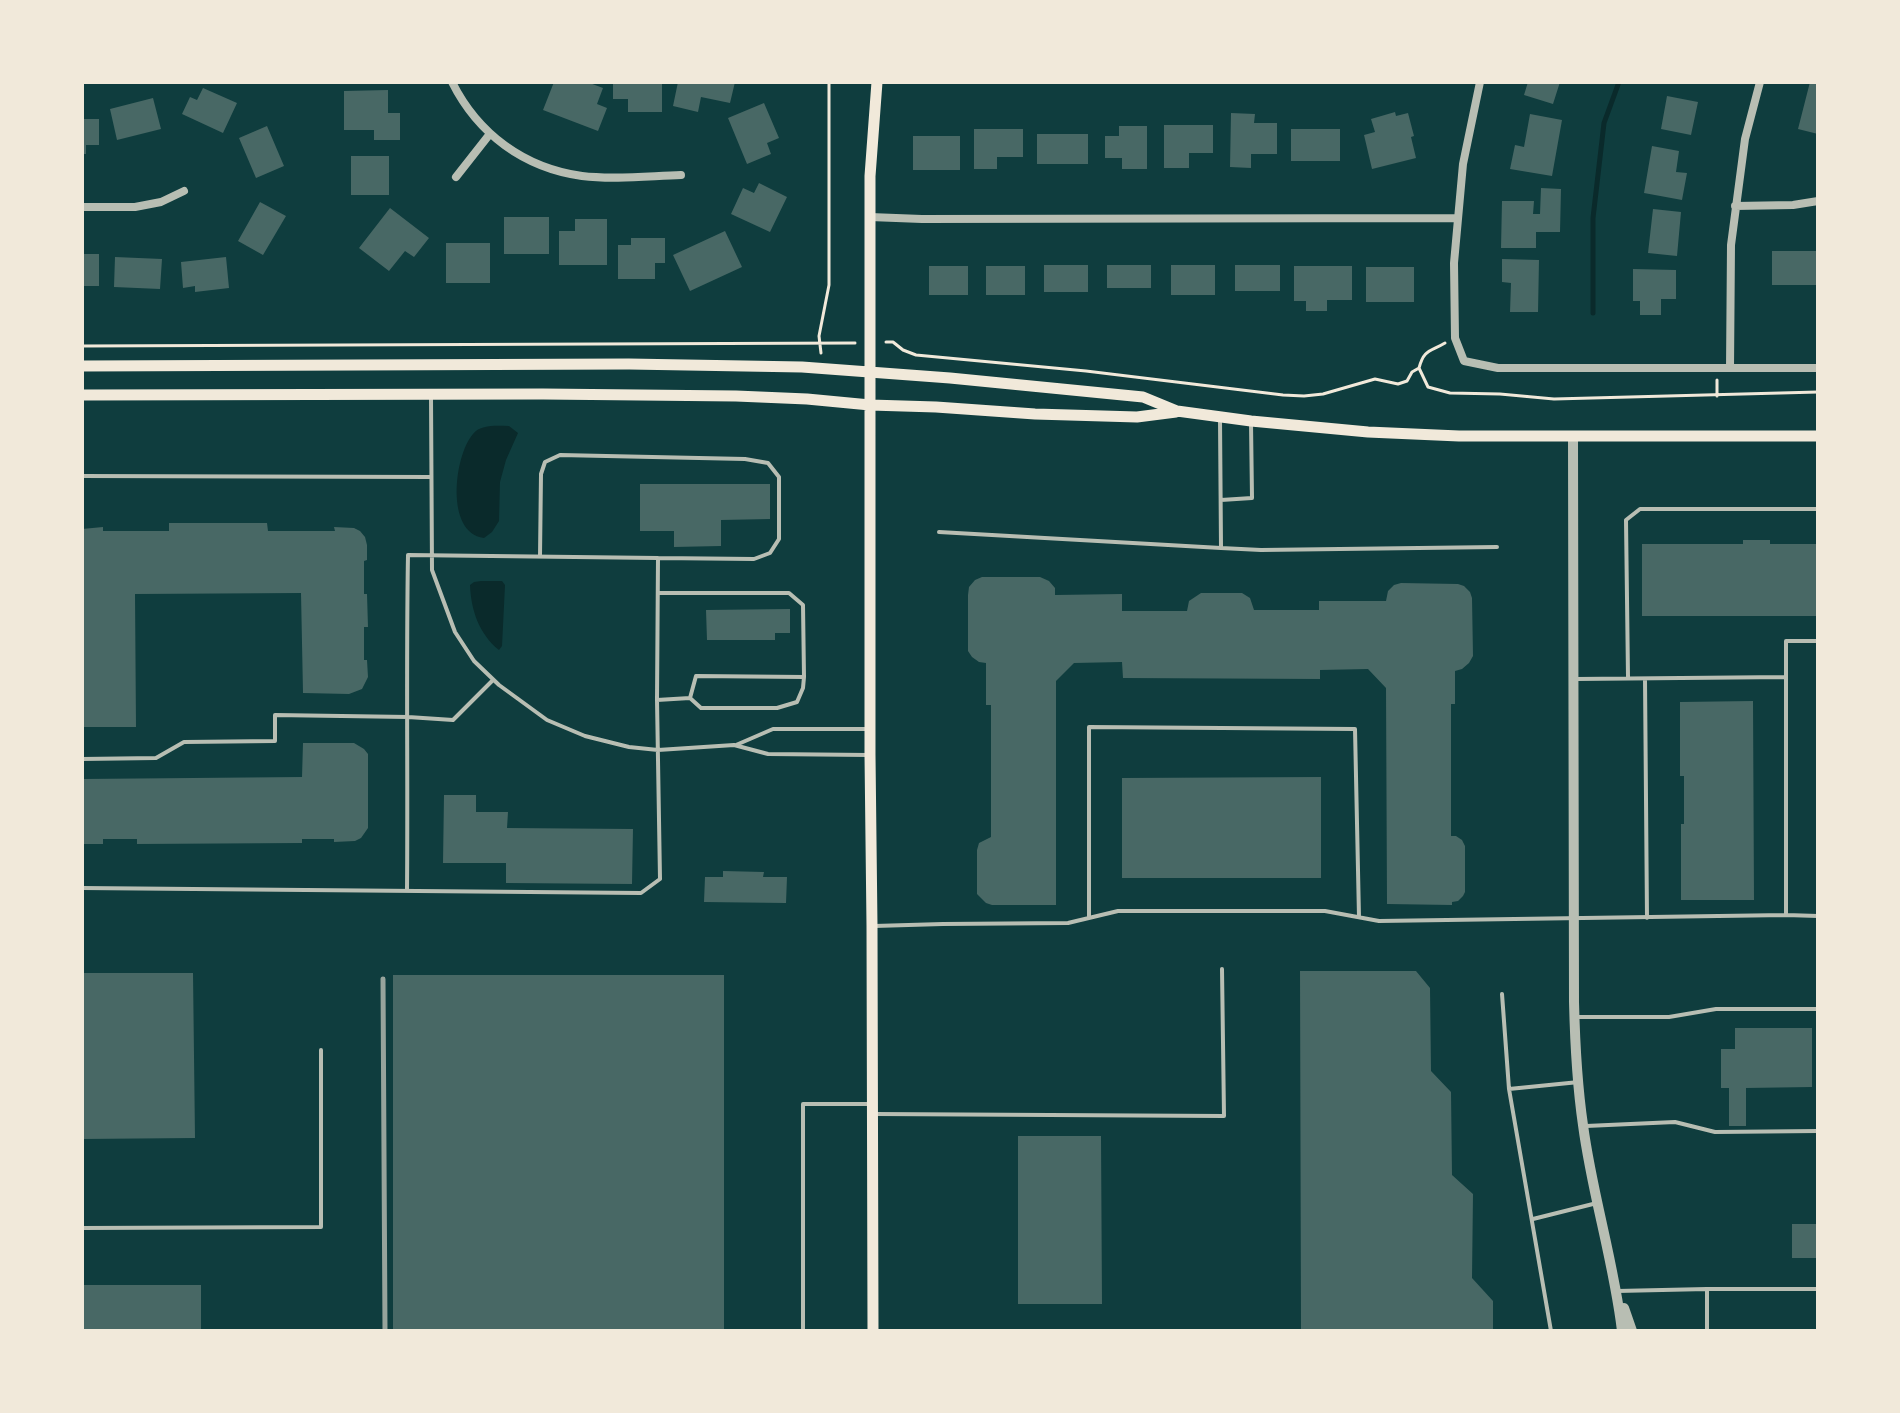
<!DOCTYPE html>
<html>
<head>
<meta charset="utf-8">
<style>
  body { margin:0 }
  #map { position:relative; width:1900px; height:1413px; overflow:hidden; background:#0f3d3e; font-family:Poppins,sans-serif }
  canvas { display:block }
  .frame { position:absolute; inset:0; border:84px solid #f1e9da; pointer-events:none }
</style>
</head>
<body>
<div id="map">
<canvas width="1900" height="1413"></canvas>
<div class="frame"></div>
</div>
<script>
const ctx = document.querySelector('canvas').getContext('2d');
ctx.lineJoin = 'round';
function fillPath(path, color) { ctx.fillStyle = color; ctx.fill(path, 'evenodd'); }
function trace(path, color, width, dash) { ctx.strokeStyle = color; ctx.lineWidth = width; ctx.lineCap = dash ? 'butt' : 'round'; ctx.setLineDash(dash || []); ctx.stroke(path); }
fillPath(new Path2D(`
  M509,426l9,7 -12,27 -6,22 -1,39 -7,11 -8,6c-39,-5 -30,-82 -11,-104 8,-10 24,-8 36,-8z
  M481,581h21l3,4 -3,61 -3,4c-20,-16 -28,-40 -29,-65l4,-3z`), '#0a2a2b');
trace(new Path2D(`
  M1593,313v-95l11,-95 15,-41`), '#0a2a2b', 5);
fillPath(new Path2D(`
  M554,82h33l16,6 -6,16 10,4 -9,23 -55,-21z
  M613,82h49v30h-34v-13h-15z
  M678,82h57l-5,21 -29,-6 -3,15 -25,-6z
  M1528,82h32l-7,22 -29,-9z
  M1810,82h8v52l-20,-5z
  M203,88l34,15 -14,30 -41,-19 8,-17 7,3z
  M388,90v23h12v27h-26v-10h-30v-39z
  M1667,96l31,6 -7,33 -30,-6z
  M153,98l8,31 -44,11 -7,-31z
  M764,103l15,35 -12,5 4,11 -24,10 -19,-46z
  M1395,112l1,4 12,-3 6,23 -3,1 5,21 -44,11 -8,-34 11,-3 -4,-13z
  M1231,113l24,1 -1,9h23v31h-26v14l-21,-1z
  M1530,114l32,6 -10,56 -42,-7 5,-24 9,2z
  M82,119h17v26h-13v9h-4z
  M1164,125h49v28h-24v15h-25z
  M267,126l17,40 -28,12 -17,-40z
  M1119,126h28v43h-25v-11h-17v-22h14z
  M974,129h49v28h-26v12h-23z
  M1291,129h49v32h-49z
  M1037,134h51v30h-51z
  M913,136h47v34h-47z
  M1652,146l27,5 -3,21 11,1 -5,27 -38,-7z
  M351,156h38v39h-38z
  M759,183l28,14 -17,35 -39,-18 12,-26 11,5z
  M1541,188l20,1 -1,43h-24v16h-35l1,-47h32l-1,13h7z
  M260,202l26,14 -23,39 -25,-14z
  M390,208l39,30 -15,19 -9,-6 -16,20 -30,-23z
  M1653,209l28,3 -4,44 -29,-3z
  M504,217h45v37h-45z
  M575,219h32v46h-48v-34h16z
  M725,231l17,36 -52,24 -17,-36z
  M631,238h34v25h-10v16h-37v-34h13z
  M446,243h44v40h-44z
  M1772,251h45v34h-45z
  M82,254h17v32h-17z
  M115,257l47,2 -2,30 -46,-2z
  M226,257l3,31 -34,4v-6l-12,2 -2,-26z
  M1502,259l37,1 -1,52h-28l1,-29 -9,-1z
  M1044,265h44v27h-44z
  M1107,265h44v23h-44z
  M1171,265h44v30h-44z
  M1235,265h45v26h-45z
  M929,266h39v29h-39z
  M986,266h39v29h-39z
  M1294,266h58v34h-25v11h-21v-10h-12z
  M1366,267h48v35h-48z
  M1633,269l43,1v29h-15v16h-21v-14h-7z
  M640,484h130v35l-49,1v26l-47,1v-16h-34z
  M169,523h98l1,8h67l-1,-4 20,1 6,3 5,6 2,8v15l-3,1v33h3l1,33h-4v33h3l1,17 -6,12 -13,5 -46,-1 -2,-100 -166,1 1,133h-54v-198l21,-2v4h66z
  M1743,540h27v4h48v72h-176v-72h101z
  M982,577h58l9,4 6,7v7l67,-1v17h65l2,-10 12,-8h41l8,5 4,12h65v-9h67l2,-10 6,-6 7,-2 57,1 6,2 6,6 2,6 1,58 -4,7 -7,6 -7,2v33h-4v132h5l6,4 3,6v46l-2,4 -5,5 -6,1v3l-65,-1 -1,-216 -18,-19 -48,1v9l-197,-1 -1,-16 -48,1 -18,18v224h-64l-6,-2 -9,-9v-44l2,-7 12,-6v-132h-5v-42l-7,-1 -7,-5 -4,-6v-56l1,-8 6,-7z
  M790,609v24h-15v7h-68l-1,-30z
  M1753,701l1,199h-73v-76h3v-48h-4v-74z
  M303,743h51l10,6 4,5v74l-7,10 -6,3 -21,1v-3h-32v4l-165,1v-5h-34v5h-21v-65l220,-2z
  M1321,777v101h-199v-100z
  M444,795h32v17h32l-1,16 126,1 -1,55 -126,-1v-20h-63z
  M723,871l41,1 -1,5h24l-1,26 -82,-1 1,-25h18z
  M1300,971h116l14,17 1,83 20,21 1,83 21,19 -1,84 21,23v30h-192z
  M82,973h111l2,165 -113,1z
  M393,975h331v356h-331z
  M1735,1028h77v59l-66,1v38h-17v-38h-8v-39h14z
  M1018,1136h83l1,168h-84z
  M1792,1224h26v34h-26z
  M82,1285h119v46h-119z`), '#486865');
trace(new Path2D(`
  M886,342h7l10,8 13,5 170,16 197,24 21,1 19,-2 52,-15 23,5 9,-3 5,-9 7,-4
  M1445,343c-15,9 -21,6 -26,25l9,19 22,6 50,1 54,5 264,-7
  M82,346l773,-3
  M821,353l-2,-17 10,-51v-203
  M1717,380v16`), '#f1e9da', 3);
trace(new Path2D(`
  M431,397l1,173 23,62 19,29 25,24 48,35 38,16 44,11 29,3 76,-5 34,9 100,1
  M1220,420l1,128 40,2 236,-3
  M82,476l348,1
  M1221,500l31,-2 -1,-75
  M939,532l282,16
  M540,556l1,-82 4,-12 15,-7 185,4 23,4 11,14v62l-9,14 -16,6 -96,-1
  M1628,677l-2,-157 14,-11h178
  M1786,677v-36h32
  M1645,679l2,239
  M690,698l11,10h76l20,-6 6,-14 1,-11
  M657,700l33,-2 6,-22 108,1 -1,-72 -14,-12h-131
  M736,745l37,-16h95
  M82,759l74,-1 28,-16 91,-1v-26l133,2 45,3 40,-40
  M82,888l559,5 19,-14 -3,-179 1,-142 -250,-3c-2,112 0,223 -1,335
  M1786,915l32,1
  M1089,918v-191l266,2 4,188
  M874,926l69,-2 125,-1 50,-12h207l54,10 407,-6v-238l-210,2
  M1502,994l7,95 42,242
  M1577,1017h92l47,-8h102
  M1509,1089l70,-7
  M875,1114l349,2 -2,-147
  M1586,1126l89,-4 40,10 103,-1
  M1533,1219l64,-16
  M82,1228l239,-1v-177
  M1707,1289h111
  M1617,1291l90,-2v42
  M803,1331v-227h67`), '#b8beb3', 4);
trace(new Path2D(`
  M452,82c26,52 72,86 130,94 32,4 67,0 99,-1
  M1480,82l-17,82 -9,99 1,75 9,23 34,7h320
  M456,177l33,-42
  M1735,206l58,-1 25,-4
  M82,207h53l26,-5 23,-11
  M870,217l52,2 535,-1
  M1730,368l1,-123 14,-106 15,-57`), '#b8beb3', 8);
trace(new Path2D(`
  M1573,437l1,565c1,41 3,82 9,123 9,69 31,137 39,206
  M1624,1308l8,23`), '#b8beb3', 10);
trace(new Path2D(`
  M82,366l547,-2 173,3 148,11 193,19 34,14 74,10 117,11 91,4h359
  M82,395l461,-1 193,2 71,3 63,6 66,2 99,7 102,3 39,-5
  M873,1331l-1,-405 -2,-171v-579l7,-94`), '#f1e9da', 11);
trace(new Path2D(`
  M383,979l2,352`), '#97a49c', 5);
</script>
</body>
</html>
